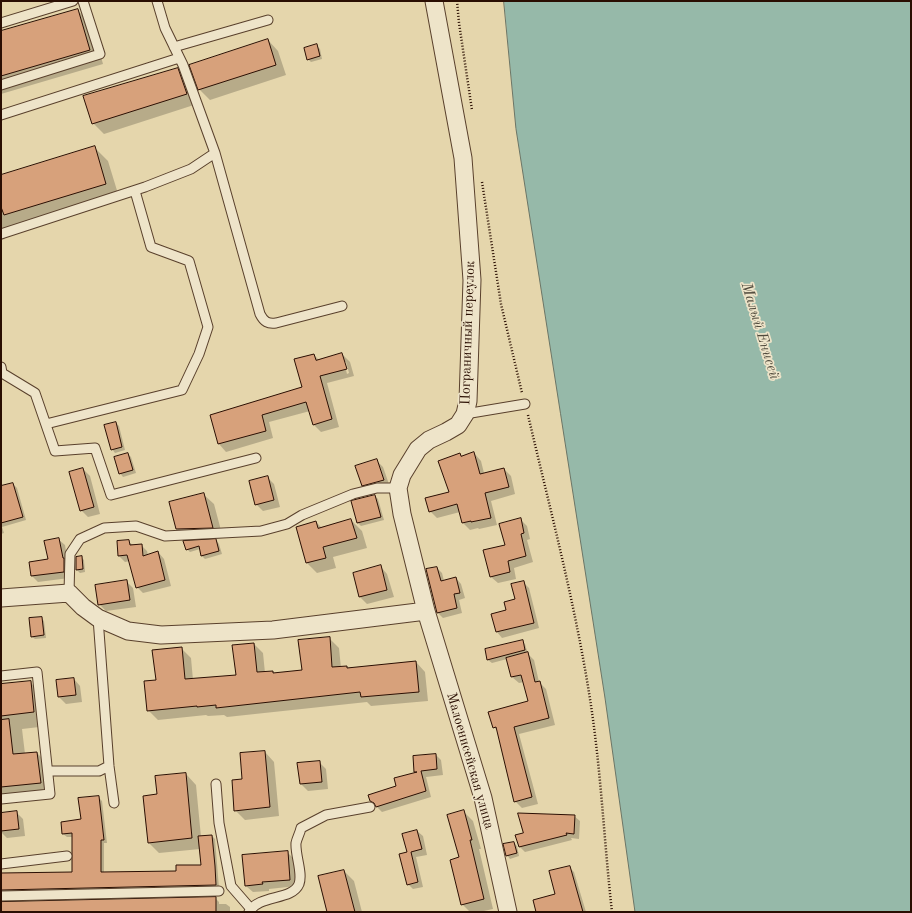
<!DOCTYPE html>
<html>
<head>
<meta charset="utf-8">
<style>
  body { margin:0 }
  #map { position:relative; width:912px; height:913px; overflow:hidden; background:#e5d6ac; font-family:"Old Standard TT",serif }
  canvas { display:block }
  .frame { position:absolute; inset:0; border:2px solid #2a0e02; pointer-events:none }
</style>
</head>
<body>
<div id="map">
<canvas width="912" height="913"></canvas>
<div class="frame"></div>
</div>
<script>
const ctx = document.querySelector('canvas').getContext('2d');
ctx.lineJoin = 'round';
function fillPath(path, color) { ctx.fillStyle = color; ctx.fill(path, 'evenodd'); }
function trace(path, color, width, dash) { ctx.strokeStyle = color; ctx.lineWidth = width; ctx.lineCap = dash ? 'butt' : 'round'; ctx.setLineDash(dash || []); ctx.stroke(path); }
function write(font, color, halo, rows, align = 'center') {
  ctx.font = font + ' "Old Standard TT",serif'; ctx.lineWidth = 3.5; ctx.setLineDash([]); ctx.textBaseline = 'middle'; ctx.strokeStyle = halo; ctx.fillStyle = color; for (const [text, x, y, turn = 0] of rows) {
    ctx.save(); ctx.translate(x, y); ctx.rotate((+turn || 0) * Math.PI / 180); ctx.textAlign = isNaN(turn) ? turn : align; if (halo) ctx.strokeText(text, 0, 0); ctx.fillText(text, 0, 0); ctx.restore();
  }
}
const water = new Path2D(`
  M504,1h407v911h-276l-30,-214 -89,-569z`);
fillPath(water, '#96b9a9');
trace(water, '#6b7566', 1);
fillPath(new Path2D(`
  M77,10l15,14 11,40 -102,30v-62z
  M268,40l10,11 8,24 -76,25 -11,-11z
  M317,46l3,3 2,10 -11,3 -3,-3z
  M178,69l10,11 9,24 -93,30 -11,-11z
  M94,147l14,14 11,36 -116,36 2,6 -4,1v-64z
  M342,354l8,8 4,14 -27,7 12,44 -18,5 -8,-8 -3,-13 -41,11 4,16 -47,14 -7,-8 -8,-29 92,-27 11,-33 5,5zM344,362h2l3,11 -2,1z
  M116,423l3,3 6,24 -10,3 -3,-4z
  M474,453l7,8 3,12 20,-4 7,7 4,18 -24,7 6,24 -18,4 -1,-1 -8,2 -8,-8 -2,-10 -23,6 -7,-7 21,-18 9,-39 2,2z
  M128,454l3,3 5,16 -13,4 -3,-4z
  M376,460l7,7 7,20 -21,5 -7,-7z
  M83,469l7,7 10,38 -12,3 -7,-7z
  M267,477l7,7 6,23 -17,4 -7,-7z
  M13,484l4,4 9,32 -24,7 2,6 -3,1v-47z
  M203,494l11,10 9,34 -35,2 -11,-11z
  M375,496l3,3 6,21 -23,6 -3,-3z
  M520,519l7,7 3,13 -3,1 6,22 -19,6 2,11 -18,4 -7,-6 15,-32z
  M351,520l11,11 5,17 -34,9 3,11 -19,5 -10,-10 9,-41 6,6z
  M58,539l7,6 3,18 1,15 -31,4 -6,-6 17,-16z
  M216,540l3,4 3,10 -17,5 -3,-3 -2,-7 -10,3 -3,-3z
  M129,542l4,3h8l6,6 1,4 10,-3 6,7 7,27 -28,7 -6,-6 -7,-26 -5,1 -6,-6z
  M81,557l3,3 1,12 -5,1 -3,-3z
  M381,567l6,7 7,23 -27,7 -7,-7 -6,-23z
  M437,568l5,5 2,8 12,-3 5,6 4,14 -6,2 3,13 -19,5 -5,-5z
  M126,581l7,7 3,19 -30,4 -7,-7z
  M523,582l6,6 10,40 -37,10 -5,-6 -5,-17 16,-4 8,-11z
  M41,618l3,3 2,17 -11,1 -4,-3z
  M329,638l10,10 2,20 5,-1 2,2 68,-7 9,10 3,29 -57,5 -4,-4 -140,15 -3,-2 -16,1 -2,-1 -48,5 -10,-10 9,-29 24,-33 10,10 2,22 44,-4 17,-32 9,9 2,20 8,-1 2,2 28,-3z
  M522,641l3,3 3,10 6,6 5,22 7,7 9,36 -36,9 19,70 -16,4 -7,-7 -17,-70 -4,-4 35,-25 -5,-20 -5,1 -7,-6 -5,-18 -15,4 -4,-3 -2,-10z
  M74,679l6,7 2,16 -16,2 -7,-7z
  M30,682l14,14 4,30 -26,3 3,25 12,-1 14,14 4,30 -54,6v-118z
  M265,752l9,10 5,54 -34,4 -10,-10 8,-30z
  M436,755l5,5 2,15 -17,2 5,20 -49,15 -11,-11 26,-14 19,-14 -1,-2z
  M319,762l7,7 2,20 -20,2 -7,-7z
  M186,774l10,11 5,52 11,-1 3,3 4,49 -218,7v-21l72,-1v-36h-6l-4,-3 -1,-12 20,-2 16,-23 4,4 5,42h-3v30l73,-1 25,-6 -2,-17 -41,4 -11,-11 10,-47z
  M463,811l10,10 8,28h-2l14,60 -14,3h-9l-8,-8 -2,-46z
  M16,812l7,7 2,17 -18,2 -6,-6v-18z
  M574,816l6,5 -1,18 -8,-1 1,2 -47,12 -6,-6z
  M417,831l6,5 4,19 -11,2 7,30 -10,2 -5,-5v-31z
  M514,843l3,3 2,10 -9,3 -3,-4z
  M287,852l7,7 3,27 -28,3v2l-16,1 -7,-6z
  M569,867l5,5 12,40h-49l19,-17z
  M344,871l10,10 8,31h-34z
  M215,898l4,4v2h7l4,3v5h-229v-9z`), '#0003');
const building = new Path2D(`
  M78,9l12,41 -89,26v-45z
  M268,39l8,26 -78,25 -9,-25z
  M317,44l3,12 -13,4 -3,-12z
  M178,68l9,26 -95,30 -9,-28z
  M95,146l11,38 -102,31 -3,-8v-32z
  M342,353l5,16 -27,7 12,43 -19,6 -7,-23 -44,13 4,16 -48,13 -8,-29 92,-28 -8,-28 20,-5 2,6z
  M116,422l6,25 -11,3 -7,-25z
  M474,452l6,22 24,-6 5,19 -24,6 6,25 -20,4v-1l-9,2 -5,-19 -28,8 -4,-14 24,-6 -11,-31 22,-8 1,3z
  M128,453l5,17 -14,4 -5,-17z
  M377,459l7,21 -22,6 -7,-20z
  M83,468l11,39 -14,4 -11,-39z
  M268,476l6,24 -19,5 -6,-24z
  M13,483l10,34 -22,6v-37z
  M204,493l9,35 -37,1 -7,-27z
  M375,495l6,22 -24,6 -6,-22z
  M521,518l3,15 -3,1 5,22 -18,5 2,11 -20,5 -7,-27 22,-5 -6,-21z
  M351,519l6,19 -34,9 3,11 -20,5 -10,-36 20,-6 2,7z
  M59,538l4,20h1v14l-33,4 -2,-14 19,-3 -4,-18z
  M216,539l3,12 -18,5 -2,-10 -13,4 -3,-9z
  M129,540l1,5 12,-1 1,12 15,-5 7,29 -29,8 -9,-33 -9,1 -1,-15z
  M82,556l1,13 -7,1v-13z
  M381,565l6,25 -28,7 -6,-24z
  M437,567l4,14 15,-4 4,16 -6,1 3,14 -20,5 -11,-44z
  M127,580l3,20 -32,5 -3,-20z
  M524,581l10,42 -38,9 -5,-18 15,-4 -2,-8 11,-3 -4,-15z
  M42,617l2,18 -13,2 -2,-19z
  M330,637l2,30 15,-1v2l69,-7 3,31 -58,5 -1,-5 -144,16v-3l-19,2v-1l-50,5 -3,-30 12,-1 -4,-30 30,-3 3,32 51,-4 -4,-30 22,-2 3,29 16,-1v2l29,-3 -4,-30z
  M523,640l2,10 -38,10 -2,-11z
  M528,652l7,30 5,-1 9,37 -35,9 18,70 -18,5 -18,-75 -3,1 -5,-16 40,-11 -7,-26 -10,2 -5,-19z
  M74,678l2,17 -18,2 -2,-17z
  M31,681l3,31 -33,4v-32z
  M9,719l4,35 24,-2 4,31 -40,4v-67z
  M265,751l5,56 -36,4 -2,-31 10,-1 -2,-26z
  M436,754l1,15 -16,2 5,20 -50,16 -2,-4 -4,-2 -2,-6 28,-9 -2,-8 23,-6h-3l-1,-16z
  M320,761l2,21 -22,2 -3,-21z
  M186,773l6,65 -44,5 -5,-47 14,-2 -2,-18z
  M99,796l5,44h-3v32l75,-1v-6h25l-3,-29 14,-1 3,31 1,19 -215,5v-17l71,-1v-39l-10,1 -1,-12 20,-3 -3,-21z
  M464,810l8,30h-2l14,59 -23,6 -11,-45 9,-3 -12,-42z
  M17,811l2,18 -18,2v-18z
  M518,813l57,2 -1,19 -8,-1 1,2 -48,12 -4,-12 8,-2z
  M417,830l5,19 -11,3 7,30 -11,3 -8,-31 8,-2 -5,-18z
  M514,842l3,11 -11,3 -3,-12z
  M288,851l2,29 -28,2 1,2 -18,2 -3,-31z
  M570,866l13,46h-47l-3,-12 22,-6 -6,-23z
  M344,870l11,42h-28l-9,-36z
  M216,897v15h-215v-10z`);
fillPath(building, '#d7a17b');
trace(building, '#2a0e02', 1);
const service = new Path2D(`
  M157,1l8,27 18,37 32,88 45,161c4,8 8,10 16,9l66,-17
  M1,23l72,-22
  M174,47l94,-27
  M1,85l99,-31 -17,-53
  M1,115l178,-57
  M1,234l144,-47 46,-18 24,-16
  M1,367l1,6 33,20 20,58 40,-3 16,47 145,-37
  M465,414l60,-10
  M46,424l136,-34 17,-36 9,-27 -19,-66 -38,-14 -16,-56
  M69,593l1,-39 10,-15 24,-11 32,-2 29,10 96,-5 26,-7 15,-9 51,-21 24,-6h21
  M98,618l11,148 5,37
  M1,676l36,-4 13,122 -49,5
  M48,771h51l10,-5
  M216,784l3,39 12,63 20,23
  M1,864l66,-8
  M1,896l218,-5
  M249,912c10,-18 43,-11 50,-28 4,-11 -4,-29 -3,-41 1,-5 4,-10 5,-15l25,-13 44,-8`);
const minor = new Path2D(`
  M434,1l29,157 9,122 -4,121 -3,13 -7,11 -12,7 -17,8 -11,9 -16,26 -4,13 4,26 24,97 57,187 25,114
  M1,598l68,-5 14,14 15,11 30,13 33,4 112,-5 153,-19`);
trace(service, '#59402c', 11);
trace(minor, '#59402c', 19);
trace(new Path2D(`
  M457,1l2,22 13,87
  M482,182l19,122 21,89
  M528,415c22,94 47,188 62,284 11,70 14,142 22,213`), '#2a0e02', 2.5, [1, 2]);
trace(service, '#eee4c9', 9);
trace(minor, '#eee4c9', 17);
write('14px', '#2a0e02', '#eee4c9', [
  ["Пограничный переулок",468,333,-88],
  ["Малоенисейская улица",470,761,74]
]);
write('italic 15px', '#504a3c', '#eee4c9', [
  ["Малый Енисей",760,331,73]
]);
</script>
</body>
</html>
